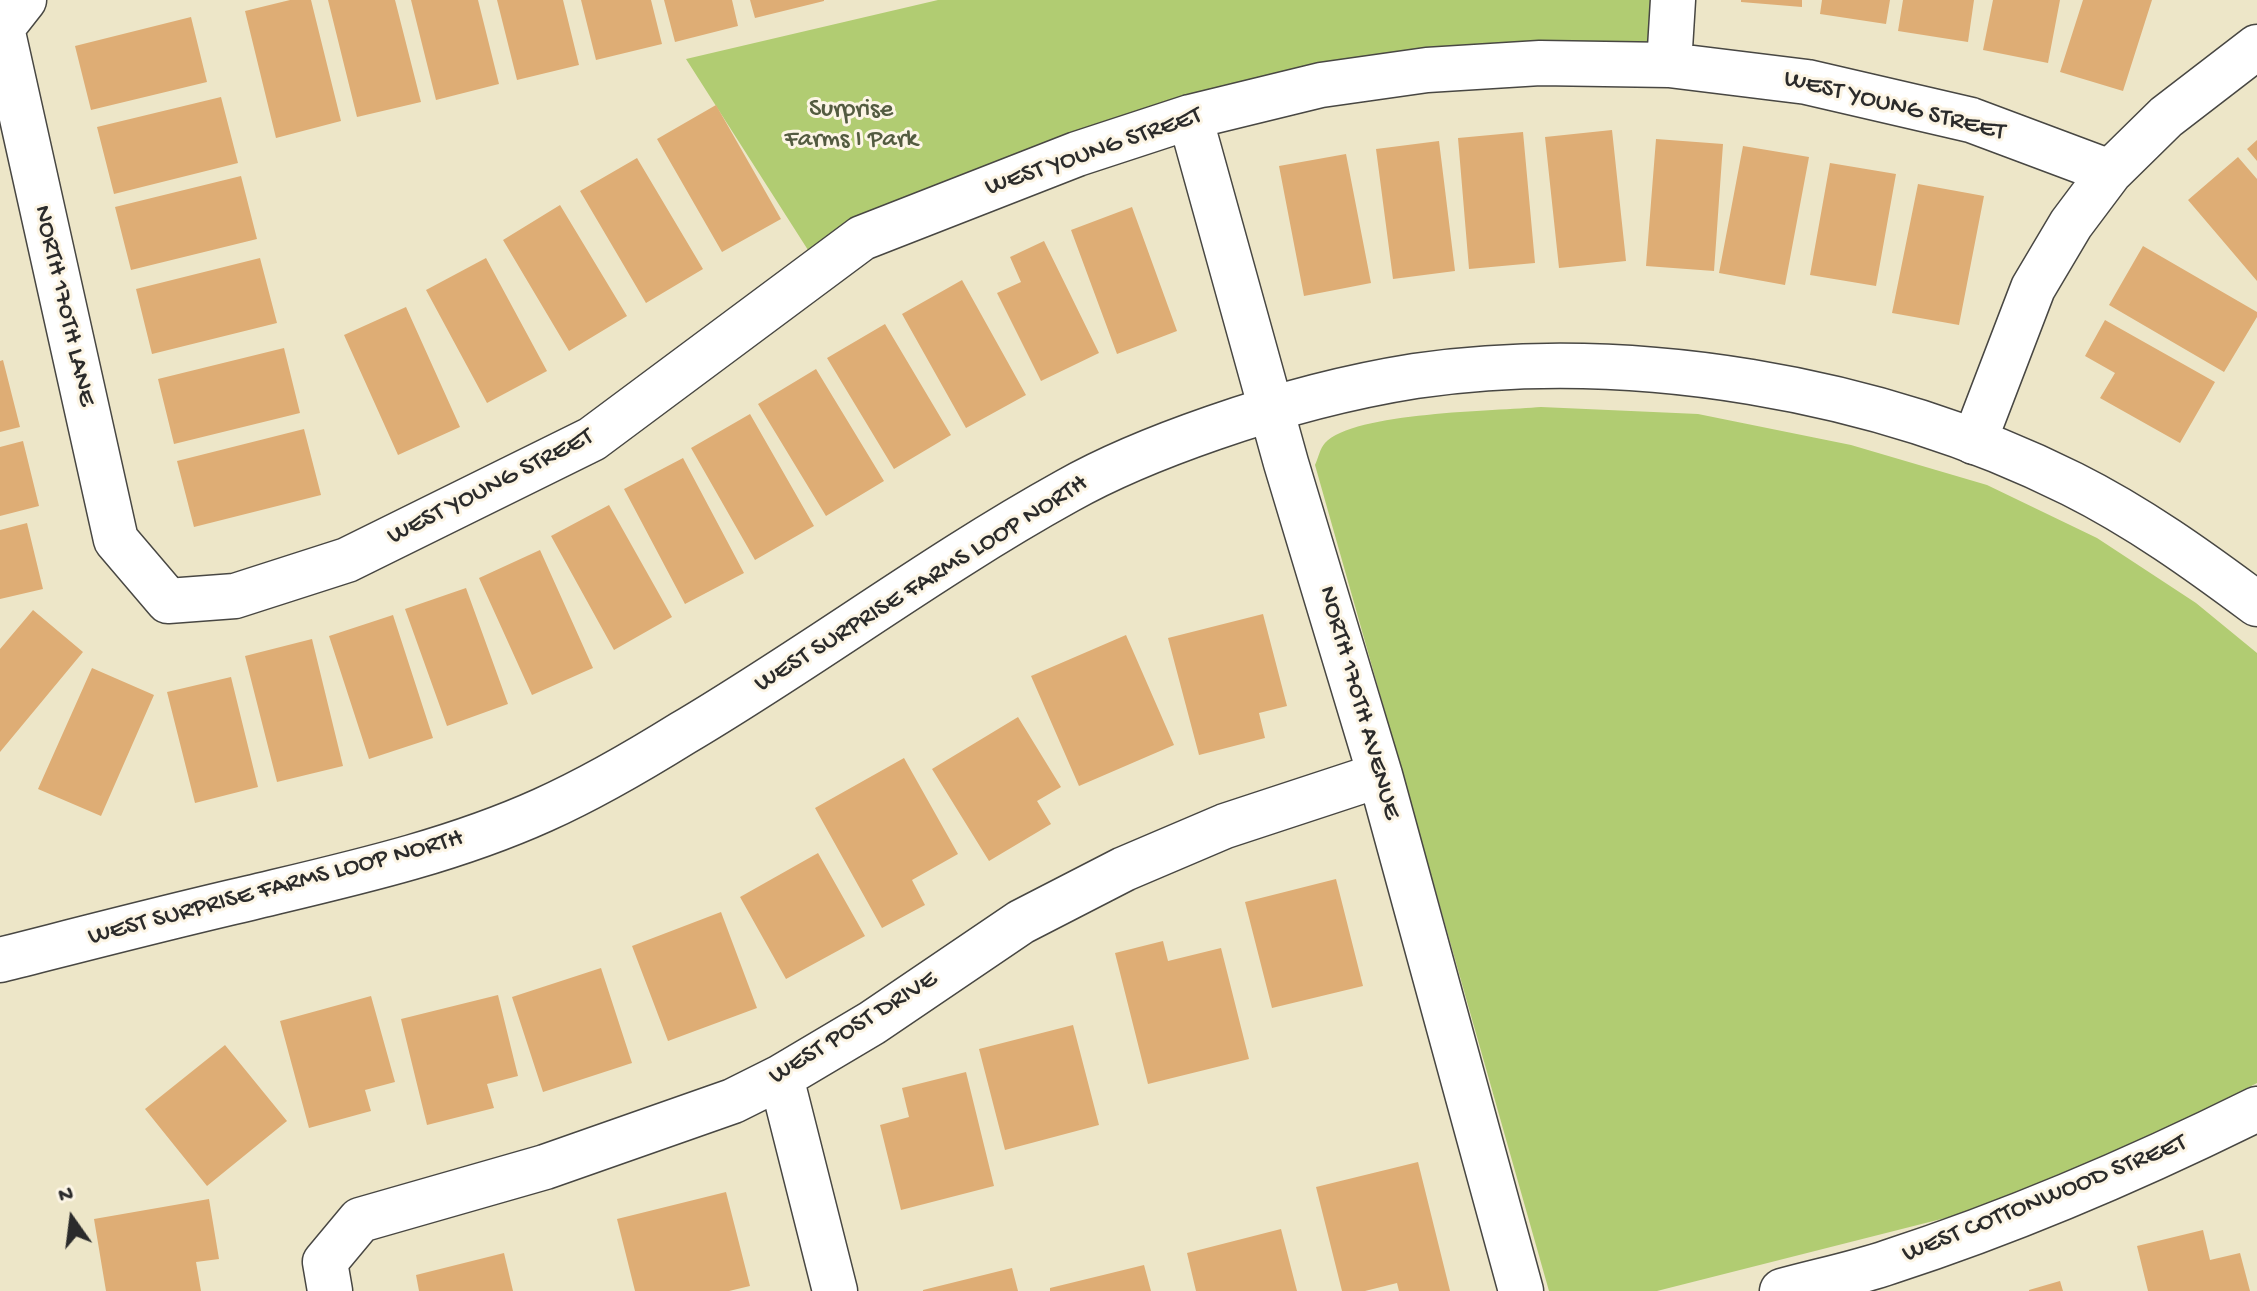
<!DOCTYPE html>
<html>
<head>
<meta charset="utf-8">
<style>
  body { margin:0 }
  #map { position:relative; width:2257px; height:1291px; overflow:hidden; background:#ede6c8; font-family:"Gochi Hand",sans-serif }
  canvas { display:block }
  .north { position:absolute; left:32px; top:1179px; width:80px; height:80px; -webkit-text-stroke:6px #fcf5e5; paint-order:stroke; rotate:346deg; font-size:22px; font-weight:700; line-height:32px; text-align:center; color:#2b2b2b }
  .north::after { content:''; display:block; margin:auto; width:28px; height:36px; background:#2b2b2b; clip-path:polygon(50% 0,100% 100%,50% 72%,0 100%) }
</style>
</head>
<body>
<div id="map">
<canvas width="2257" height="1291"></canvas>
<div class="north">N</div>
</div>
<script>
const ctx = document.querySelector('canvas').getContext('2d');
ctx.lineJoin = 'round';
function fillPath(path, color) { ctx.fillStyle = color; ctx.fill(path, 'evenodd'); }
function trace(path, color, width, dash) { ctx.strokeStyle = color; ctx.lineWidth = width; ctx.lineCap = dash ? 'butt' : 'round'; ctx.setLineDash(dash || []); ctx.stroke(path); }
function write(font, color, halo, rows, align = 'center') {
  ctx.font = font + ' "Gochi Hand",sans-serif'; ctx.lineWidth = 6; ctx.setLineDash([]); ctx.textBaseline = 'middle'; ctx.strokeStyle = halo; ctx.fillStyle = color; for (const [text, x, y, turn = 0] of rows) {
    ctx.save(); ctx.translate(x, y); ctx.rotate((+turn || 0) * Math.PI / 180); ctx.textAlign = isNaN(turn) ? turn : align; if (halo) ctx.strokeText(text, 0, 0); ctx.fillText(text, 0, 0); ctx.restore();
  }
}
fillPath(new Path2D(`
  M938,0h716l-4,46 -231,11 -604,204 -129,-202z
  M1541,407l157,7 153,31 136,40 110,53 99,65 61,50v430l-112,59 -180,71 -308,78h-108l-234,-826c3,-6 5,-17 10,-22 29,-31 171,-32 216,-36z`), '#b1cc72');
fillPath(new Path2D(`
  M290,0h21l30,121 -65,17 -31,-127z
  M328,0h67l26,102 -64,15z
  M411,0h67l21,84 -63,16z
  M497,0h66l16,65 -62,15z
  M581,0h70l11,44 -66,16z
  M664,0h68l6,26 -63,16z
  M750,0h74v1l-69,17z
  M1741,0h61v7l-61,-5z
  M1822,0h68l-4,24 -66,-10z
  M1903,0h71l-6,42 -70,-11z
  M1993,0h67l-12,63 -65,-13z
  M2083,0h69l-29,91 -63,-19z
  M191,17l16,65 -116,28 -16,-64z
  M221,97l17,66 -124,31 -17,-67z
  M716,105l65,114 -59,33 -65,-113z
  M1612,130l14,131 -67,7 -14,-131z
  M1523,132l12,131 -66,6 -11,-131z
  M1656,139l67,5 -9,127 -68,-5z
  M2257,140v21l-10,-12z
  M1439,141l16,130 -62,8 -17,-130z
  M1743,146l66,11 -24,128 -66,-12z
  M1346,154l25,129 -67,13 -25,-130z
  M2238,157l19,22v102l-69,-81z
  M637,158l66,111 -57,34 -66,-112z
  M1830,163l66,11 -20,112 -66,-11z
  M241,176l16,63 -126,31 -16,-63z
  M1918,184l66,12 -25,129 -67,-12z
  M560,205l67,111 -58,35 -66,-111z
  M1132,207l45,124 -60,23 -46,-124z
  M1044,241l55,112 -58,28 -44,-88 24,-11 -11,-25z
  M2143,246l114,66v5l-33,55 -115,-67z
  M260,258l17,65 -125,31 -16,-65z
  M486,258l61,113 -60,32 -61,-113z
  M962,280l64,115 -60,33 -64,-114z
  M406,307l54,120 -62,28 -54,-120z
  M2105,320l110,62 -35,61 -80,-45 15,-25 -30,-17z
  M885,324l66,111 -57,34 -67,-111z
  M284,348l16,65 -126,31 -16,-65z
  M3,360l17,67 -20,5v-71z
  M816,369l68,112 -58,35 -68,-112z
  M750,414l64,112 -59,34 -64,-112z
  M304,429l17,66 -127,32 -17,-66z
  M23,441l16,65 -39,10v-69z
  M683,458l61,115 -59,31 -61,-115z
  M609,505l63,112 -58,33 -63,-114z
  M27,523l16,66 -43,10v-69z
  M540,550l53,118 -61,27 -53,-117z
  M466,588l42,116 -61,22 -42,-117z
  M33,610l50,42 -83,100v-103z
  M1263,614l24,92 -28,7 6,25 -66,17 -31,-117z
  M393,615l40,123 -64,21 -40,-123z
  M1126,635l48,110 -95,41 -48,-110z
  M312,639l31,127 -66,16 -32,-126z
  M92,668l62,27 -53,121 -63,-27z
  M231,677l27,110 -63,16 -28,-111z
  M1018,717l43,70 -24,14 14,23 -62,37 -57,-92z
  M904,758l54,96 -46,26 13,25 -43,23 -67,-120z
  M818,853l47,83 -79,43 -46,-82z
  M1336,879l27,107 -91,22 -27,-106z
  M721,912l36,96 -89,33 -36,-95z
  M1163,941l5,20 53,-13 28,111 -101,25 -33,-131z
  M601,968l31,95 -89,29 -31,-95z
  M498,995l20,81 -31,8 7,24 -67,17 -26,-106z
  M371,996l24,86 -30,8 6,21 -62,17 -29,-107z
  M1073,1025l26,100 -94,25 -26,-101z
  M225,1045l62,76 -80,65 -62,-77z
  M966,1072l28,114 -93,24 -21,-85 29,-8 -7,-29z
  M1418,1162l32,129h-51l-2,-8 -32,8h-23l-26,-104z
  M726,1192l24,94 -21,5h-94l-18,-72z
  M209,1199l10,60 -23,3 5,29h-95l-12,-72z
  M1281,1229l16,62h-101l-9,-38z
  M2203,1230l7,30 30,-7 10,38h-102l-11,-45z
  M504,1253l9,38h-94l-3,-16z
  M1144,1265l7,26h-101v-3z
  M1012,1268l6,23h-95v-1z
  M2060,1281l3,10h-34v-1z`), '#dead75');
const street = new Path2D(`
  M24,0l-22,28 114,512 52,61 67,-5 112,-36 245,-121 270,-201 215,-84 113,-37 131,-32 106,-15 113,-7 129,2 138,17 164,38 139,52
  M1669,65l4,-65
  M1190,117l96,346 94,312 141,516
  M1974,442l59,-154 38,-64 39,-52 56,-55 91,-70
  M781,1077l54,214
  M330,1291l-5,-29 35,-42 185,-53 188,-66 48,-24 91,-54 149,-101 103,-53 101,-43 155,-51
  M1782,1291c36,-10 72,-17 107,-29 126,-41 249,-94 368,-153`);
const secondary = new Path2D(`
  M0,960c83,-21 167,-43 250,-62 100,-24 200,-46 293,-88 49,-22 95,-49 140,-77 130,-77 252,-169 384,-242 46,-26 97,-46 146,-63 66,-23 133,-41 202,-52 215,-31 463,11 657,108 66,33 126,76 185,120`);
trace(street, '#484743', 47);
trace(secondary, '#484743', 47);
trace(street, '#fff', 44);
trace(secondary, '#fff', 44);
write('26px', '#2b2b2b', '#fcf5e5', [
  ["WEST YOUNG STREET",1894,107,14],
  ["WEST YOUNG STREET",1094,153,-19],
  ["NORTH 170TH LANE",63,306,77],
  ["WEST YOUNG STREET",491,488,-27],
  ["WEST SURPRISE FARMS LOOP NORTH",922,585,-32],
  ["NORTH 170TH AVENUE",1358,703,74],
  ["WEST SURPRISE FARMS LOOP NORTH",276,889,-15],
  ["WEST POST DRIVE",854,1029,-32],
  ["WEST COTTONWOOD STREET",2045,1200,-22]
]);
write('26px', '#535b40', '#fcf5e5', [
  ["Surprise",851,111],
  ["Farms I Park",851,141]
]);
</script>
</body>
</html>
